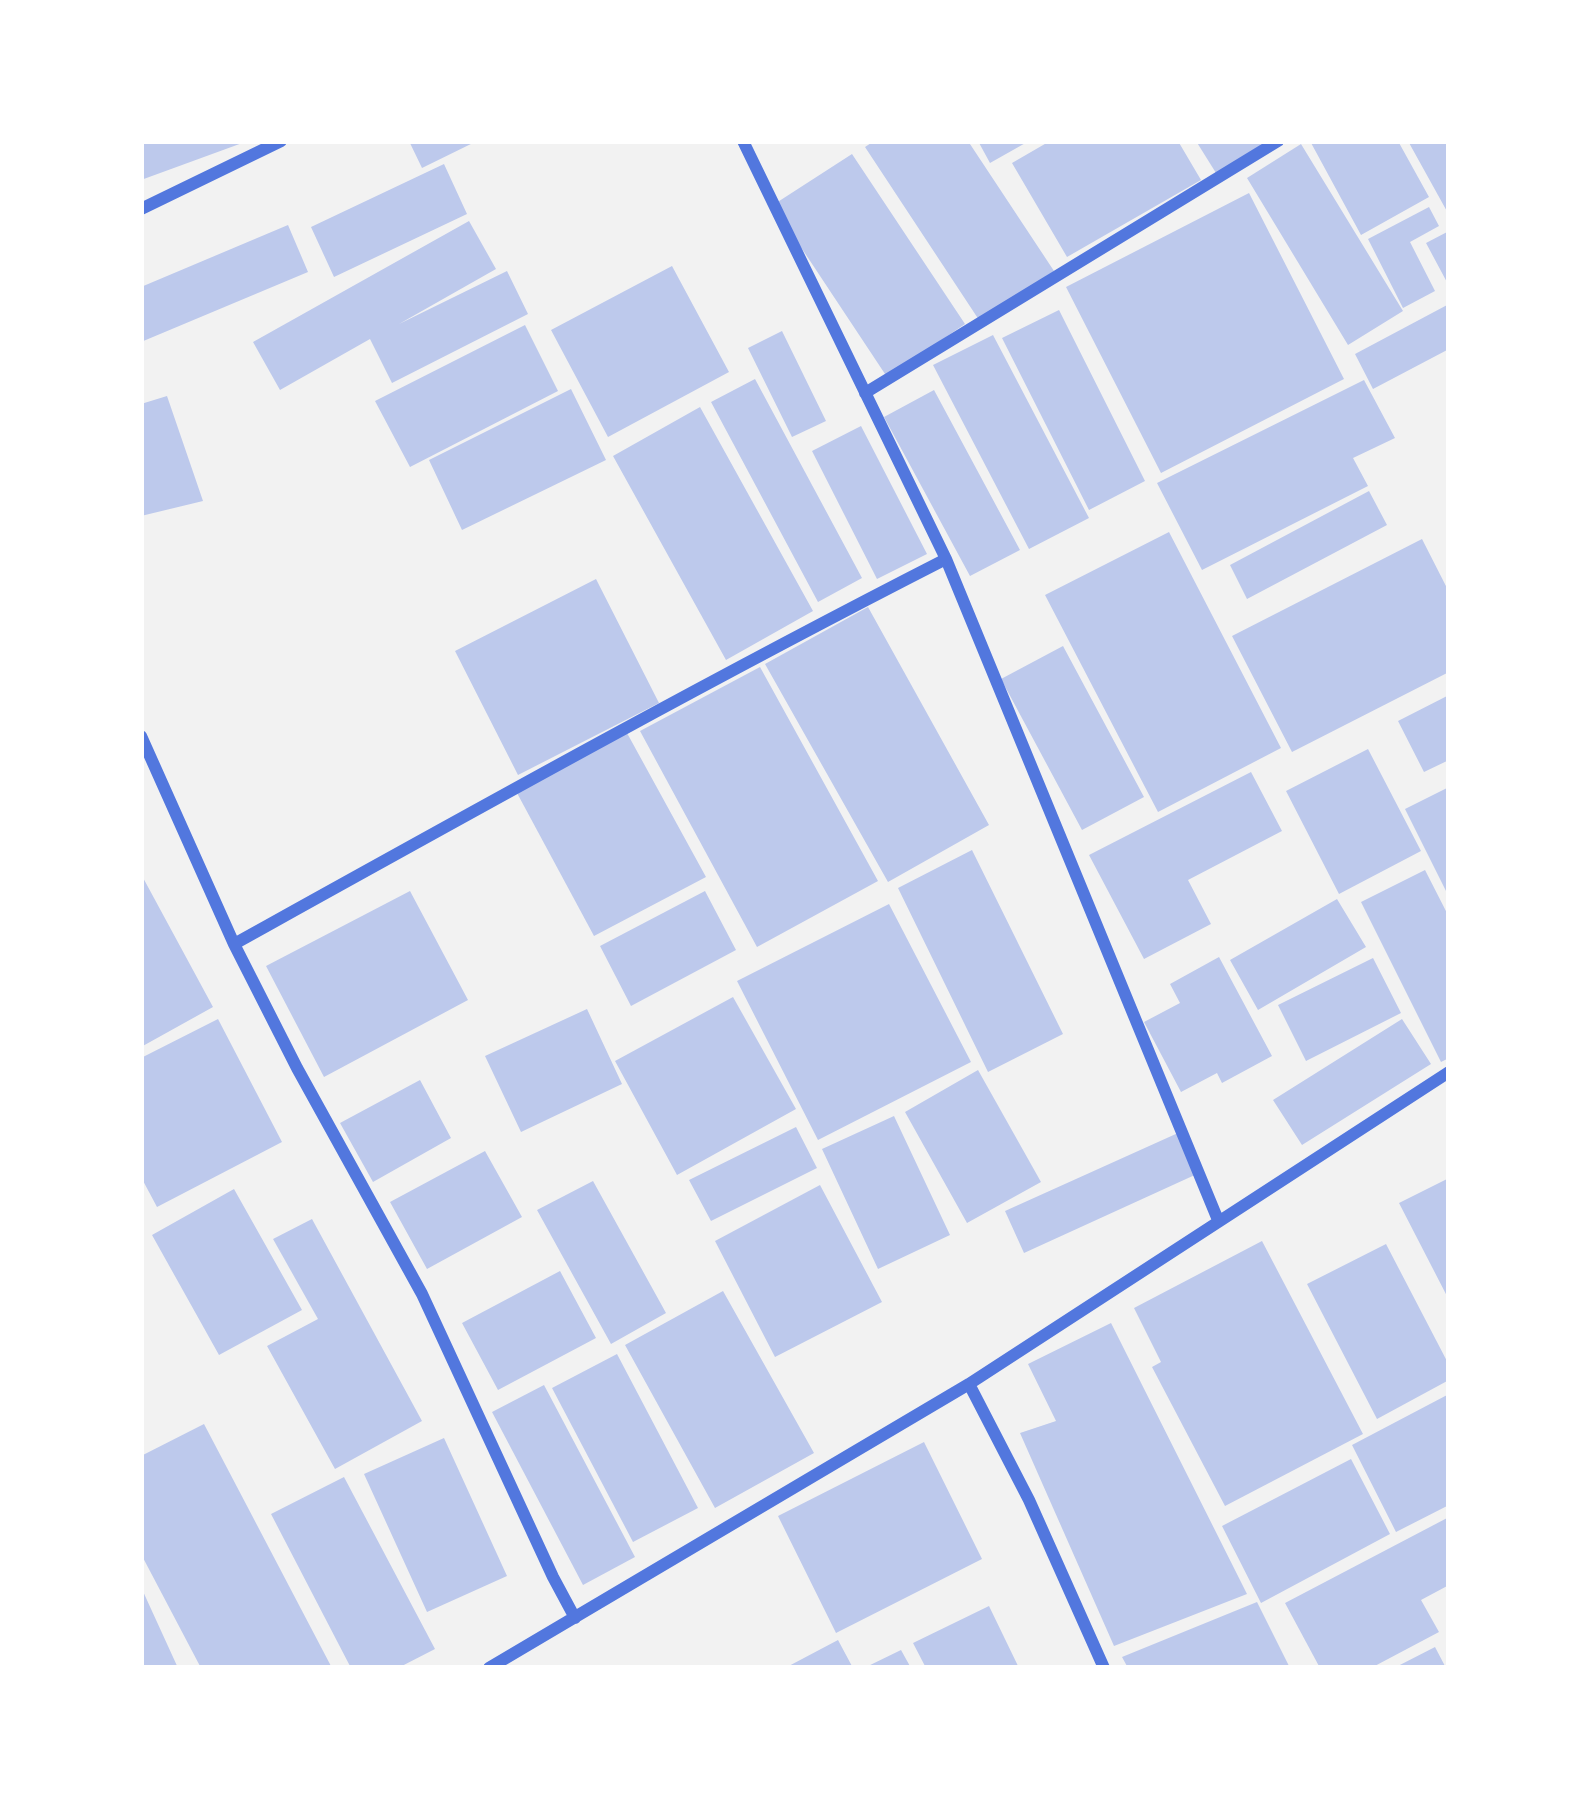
<!DOCTYPE html>
<html>
<head>
<meta charset="utf-8">
<style>
  body { margin:0 }
  #map { position:relative; width:1590px; height:1809px; overflow:hidden; background:#f2f2f2; font-family:"Public Sans",sans-serif }
  canvas { display:block }
  .frame { position:absolute; inset:0; border:144px solid #fff; pointer-events:none }
</style>
</head>
<body>
<div id="map">
<canvas width="1590" height="1809"></canvas>
<div class="frame"></div>
</div>
<script>
const ctx = document.querySelector('canvas').getContext('2d');
ctx.lineJoin = 'round';
function fillPath(path, color) { ctx.fillStyle = color; ctx.fill(path, 'evenodd'); }
function trace(path, color, width, dash) { ctx.strokeStyle = color; ctx.lineWidth = width; ctx.lineCap = dash ? 'butt' : 'round'; ctx.setLineDash(dash || []); ctx.stroke(path); }
fillPath(new Path2D(`
  M141,141h104v1l-104,38z
  M409,141h68l-55,27z
  M874,141h94l86,130 -75,49 -114,-173z
  M978,141h51l-39,22z
  M1050,141h128l23,39 -134,77 -55,-94z
  M1196,141h63l2,4 -45,28z
  M1310,141h88l31,56 -68,38z
  M1408,141h41v74z
  M1301,144l102,167 -55,34 -101,-167z
  M852,154l113,170 -78,53 -114,-172z
  M444,164l23,50 -133,63 -23,-50z
  M1249,193l95,186 -183,94 -95,-186z
  M1429,207l10,19 -29,16 25,49 -32,17 -35,-69z
  M469,221l27,48 -97,55 108,-53 21,43 -136,69 -22,-44 -90,51 -27,-48z
  M288,225l20,47 -167,70v-55z
  M1449,231v55l-23,-43z
  M672,266l57,106 -121,65 -57,-107z
  M1449,304v45l-76,40 -18,-35z
  M1059,310l86,171 -56,29 -87,-172z
  M525,325l33,66 -148,76 -35,-66z
  M782,331l44,90 -34,16 -44,-89z
  M993,335l96,183 -60,31 -96,-184z
  M755,379l107,199 -44,24 -107,-200z
  M1364,380l31,58 -42,20 15,28 -166,84 -45,-87z
  M571,389l35,71 -144,70 -33,-70z
  M934,390l86,160 -50,26 -86,-159z
  M167,396l36,105 -62,15v-112z
  M700,407l113,204 -87,49 -113,-204z
  M861,426l66,128 -50,25 -65,-128z
  M1369,491l18,34 -140,74 -17,-34z
  M1169,532l112,216 -123,64 -113,-217z
  M1422,539l27,53v80l-157,80 -60,-116z
  M596,579l63,124 -141,72 -63,-124z
  M868,607l121,218 -101,57 -123,-218z
  M1063,646l81,151 -62,33 -81,-151z
  M760,667l118,214 -121,66 -117,-216z
  M1449,695v65l-25,12 -26,-51z
  M627,733l79,144 -112,59 -77,-143z
  M1368,749l53,102 -82,43 -53,-103z
  M1251,772l31,59 -94,49 23,44 -67,35 -55,-104z
  M1449,787v110l-44,-88z
  M972,850l91,184 -75,38 -90,-184z
  M1425,870l24,47v141l-8,4 -80,-160z
  M141,874l72,133 -72,40z
  M410,891l58,109 -144,77 -58,-111z
  M705,891l31,59 -105,56 -31,-60z
  M1337,899l29,48 -108,63 -28,-50z
  M889,904l82,158 -153,78 -81,-159z
  M1219,957l53,99 -50,27 -5,-10 -36,19 -37,-70 36,-19 -10,-19z
  M1373,958l28,55 -95,48 -28,-56z
  M733,997l63,112 -119,66 -62,-114z
  M587,1009l35,75 -101,48 -36,-76z
  M218,1019l64,123 -125,65 -16,-30v-119z
  M1402,1019l29,45 -129,81 -29,-45z
  M978,1070l63,112 -74,41 -62,-111z
  M420,1080l31,58 -78,44 -33,-59z
  M894,1116l56,119 -72,34 -56,-120z
  M796,1127l21,41 -106,53 -22,-41z
  M1178,1133l19,41 -173,79 -19,-42z
  M485,1151l37,66 -95,52 -37,-67z
  M1449,1178v122l-50,-97z
  M593,1181l73,132 -55,31 -74,-134z
  M820,1185l62,117 -107,55 -60,-116z
  M234,1189l68,121 -83,45 -67,-120z
  M312,1219l110,202 -87,48 -68,-123 51,-27 -45,-80z
  M1262,1241l101,193 -138,72 -73,-139 9,-5 -27,-54z
  M1386,1244l63,121v15l-72,39 -70,-135z
  M560,1271l36,67 -98,52 -36,-67z
  M723,1291l91,162 -99,55 -90,-163z
  M1111,1323l136,271 -133,52 -94,-213 36,-12 -28,-57z
  M617,1354l81,154 -65,34 -81,-154z
  M544,1385l91,172 -52,28 -91,-173z
  M1449,1394v111l-53,27 -44,-87z
  M204,1424l128,244h-131l-60,-114v-98z
  M444,1438l63,138 -80,36 -63,-138z
  M924,1442l58,117 -146,74 -58,-117z
  M1351,1459l39,75 -129,69 -39,-77z
  M344,1477l91,172 -37,19h-47l-80,-154z
  M1449,1517v68l-28,15 18,32 -68,36h-51l-35,-65z
  M141,1587l37,81h-37z
  M1257,1602l33,66h-162l-6,-11z
  M989,1606l30,62h-93l-13,-25z
  M838,1640l15,28h-68z
  M1435,1647l11,21h-52z
  M901,1650l10,18h-47z`), '#bdc9ec');
trace(new Path2D(`
  M743,141l203,418 272,661
  M141,209l140,-68
  M865,393l413,-252
  M141,736l93,208 63,124 125,226 131,283 22,41
  M234,944c236,-131 471,-262 712,-385
  M969,1384l60,116 75,168
  M489,1668l480,-284 480,-312`), '#5277de', 12);
</script>
</body>
</html>
